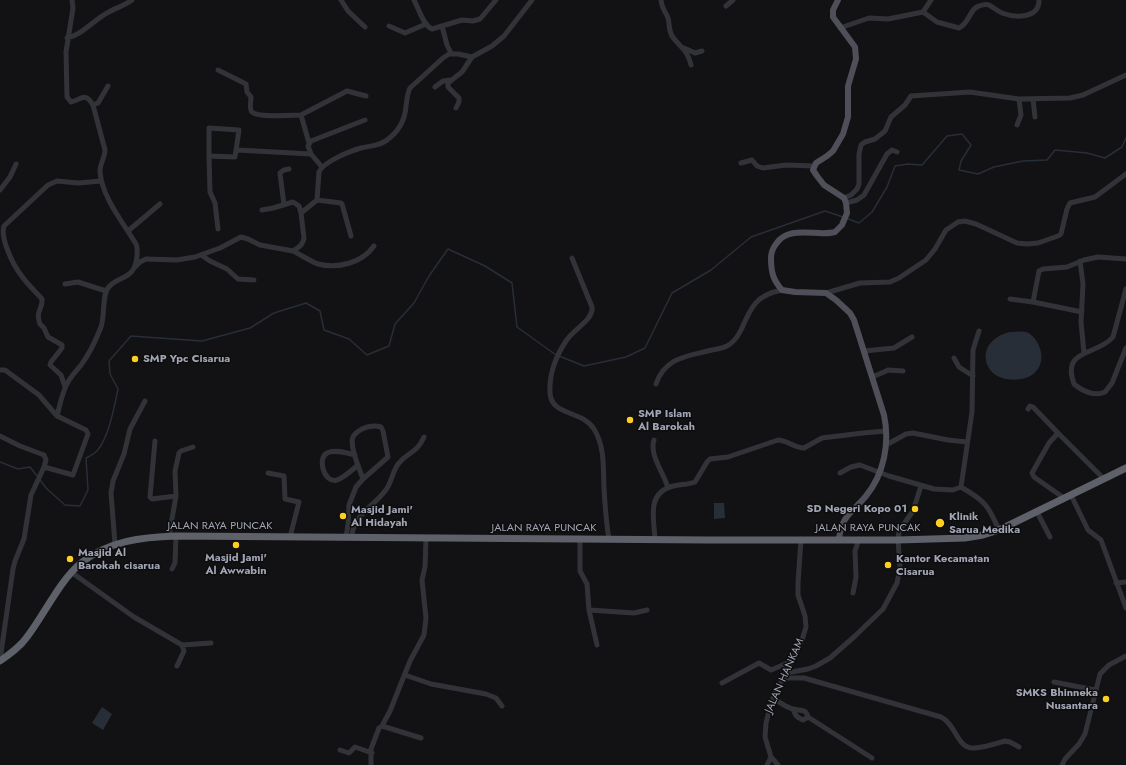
<!DOCTYPE html>
<html>
<head>
<meta charset="utf-8">
<style>
  body { margin:0 }
  canvas { display:block; background:#121113 }
</style>
</head>
<body>
<canvas width="1126" height="765"></canvas>
<script>
const ctx = document.querySelector('canvas').getContext('2d');
ctx.lineJoin = 'round';
function fillPath(path, color) { ctx.fillStyle = color; ctx.fill(path, 'evenodd'); }
function trace(path, color, width, dash) { ctx.strokeStyle = color; ctx.lineWidth = width; ctx.lineCap = dash ? 'butt' : 'round'; ctx.setLineDash(dash || []); ctx.stroke(path); }
function write(font, color, halo, rows, align = 'center') {
  ctx.font = font + ' Jost,sans-serif'; ctx.lineWidth = 3; ctx.setLineDash([]); ctx.textBaseline = 'middle'; ctx.strokeStyle = halo; ctx.fillStyle = color; for (const [text, x, y, turn = 0] of rows) {
    ctx.save(); ctx.translate(x, y); ctx.rotate((+turn || 0) * Math.PI / 180); ctx.textAlign = isNaN(turn) ? turn : align; if (halo) ctx.strokeText(text, 0, 0); ctx.fillText(text, 0, 0); ctx.restore();
  }
}
fillPath(new Path2D(`
  M1010,332c5,0 11,-1 16,0 3,1 7,4 9,7 12,16 7,37 -14,40 -39,7 -50,-38 -11,-47z
  M714,503h10l1,15 -11,1z
  M102,707l10,7 -9,16 -11,-7z`), '#272e38');
trace(new Path2D(`
  M846,218l13,5 13,-11 15,-25 8,-21 13,-2 14,1 25,-29 15,-2 9,11 -10,16 -2,9 19,4 16,-7 29,-6 24,-1 8,-10 32,3 18,5 17,-11 4,-9
  M559,356l25,10 42,-9 19,-9 27,-55 39,-23 40,-33 74,-26 18,6
  M0,462l18,7 12,-2 8,10
  M40,480l6,8 19,17 15,1 8,-16 -2,-32c4,-2 8,-4 11,-7 12,-14 17,-43 21,-62l-8,-15 -1,-13 22,-25 71,5 48,-13 24,-15 32,-10 14,8 4,19 25,9 18,16 22,-9 6,-22 19,-21 15,-27 19,-27 37,17 27,17 5,44 39,28`), '#272e38', 1.5);
trace(new Path2D(`
  M341,0l7,11 17,16
  M414,0c5,9 9,25 18,29l30,-9 11,1 7,-2 16,-19
  M661,0c1,10 4,10 7,18 2,6 0,11 4,18 8,12 15,12 19,29
  M726,6l7,-6
  M923,12l14,10 22,6c11,-5 10,-19 20,-22 3,-1 7,-2 10,-1 4,2 8,6 13,8 13,5 37,6 37,-13
  M389,26l16,7 21,-9
  M442,26l5,19 4,8
  M840,28l29,-10 19,1 35,-7 8,-12
  M67,38c15,-3 27,-18 40,-25 8,-5 17,-7 25,-13
  M684,48l11,5 7,-2
  M218,70l28,14 1,8 4,5c0,4 -2,13 1,15 6,6 40,3 49,3
  M435,87l8,-6 8,-1
  M1033,99l2,18
  M93,105l5,-2 10,-17
  M456,108l3,-6v-4l-11,-11v-4l14,-11 10,-15 20,-11 12,-10 28,-36
  M1017,125l4,-10 -2,-16
  M209,128l30,2 -4,27 -26,-1z
  M309,143l-8,-28 46,-24 19,5
  M237,150l74,4
  M209,156l1,36 5,11 3,26
  M741,163l11,-3 5,6 6,2 23,-3 28,1
  M322,167l-11,-13 -3,-8 3,-5 54,-21
  M0,190l10,-13 6,-13
  M844,198l7,-3 6,-6 2,-5v-30l2,-9 4,-3 10,-3 10,-8 6,-14 14,-12 6,-9 59,-4 49,7 51,-1 13,-3 43,-20
  M317,200l24,3 1,1 9,32
  M846,203l11,-3 7,-5 23,-41 5,-4 5,2
  M284,205l-4,-32 4,-3 5,-1
  M262,210l11,-2 20,-6 6,4 2,7
  M128,231l32,-27
  M293,251c8,4 17,10 25,13 20,5 44,-1 56,-18
  M201,255l9,6 17,8 11,10 16,1
  M572,258l20,49c2,13 -20,23 -26,34 -10,15 -17,34 -16,52 1,23 32,17 44,36 11,18 9,38 10,59 1,17 2,34 5,51
  M1080,261l3,23 -2,38 3,31
  M134,268l6,-6 6,-3 31,1 18,-3 25,-9 21,-11 7,2 12,6 33,6c5,-3 10,-6 11,-13l-3,-25 16,-13 2,-28c4,-10 31,-21 42,-24 8,-2 19,-2 26,-8 11,-8 18,-20 19,-34 1,-6 1,-12 4,-18l33,-30 6,-4h9l14,3
  M65,284l13,-2 28,9
  M1126,289l-13,48c-16,19 -52,11 -39,47 8,7 21,13 31,8l7,-9 14,-35
  M826,293l34,-10 30,-1 9,-4 27,-18 9,-11 11,-19 12,-8 7,-1 11,3 41,19 10,1 11,-1 20,-7 3,-2 6,-25 3,-6 25,-6 31,-23
  M1010,299l23,3
  M1082,312l-49,-10 6,-31 4,-2 24,-2 17,-7 14,-3 28,2
  M864,351l30,-3 18,-11
  M954,358l5,9 14,9
  M0,370h5l34,25 18,21
  M872,377l12,-5 4,-2 15,1
  M656,384c9,-27 32,-28 56,-34 5,-1 11,-2 15,-4 6,-3 11,-10 14,-16 10,-23 15,-35 41,-40
  M65,387l-4,-12 -11,-10 1,-3 11,-14v-3l-14,-8 -4,-9 -4,-4c-5,-13 3,-15 2,-25 -7,-8 -15,-15 -21,-24 -8,-10 -21,-37 -17,-49l44,-41 9,-4 21,2 23,-2
  M1028,409l2,-3 3,1 25,26
  M0,436l20,10 24,9 2,5 -2,7
  M654,440c-5,15 10,33 14,48
  M155,441l-5,56 2,2 24,-3
  M886,445l20,-11 7,-1 35,7 19,2
  M355,455c-8,-2 -20,-6 -28,-2 -10,5 -3,31 10,27 8,-3 15,-10 21,-15
  M268,473l16,3 1,23 14,3 -9,35
  M840,473l11,-6 9,-2 29,11 45,13 19,1 8,-3
  M961,487l11,-75 1,-62 6,-19
  M961,487c24,14 27,18 38,43
  M1071,495l17,35 13,10 25,68
  M1064,498l-30,-21 -2,-4 17,-30 9,-10 46,46
  M1037,512l13,25
  M169,536l7,-40 -1,-25 4,-18 2,-2 12,-4
  M346,537l2,-12 1,-20 7,-18 7,-8 25,-22 -5,-26 -2,-4c-7,-2 -13,-1 -19,2 -3,2 -7,4 -9,8 -4,9 7,33 10,42
  M352,537c0,-21 22,-31 33,-46 7,-8 7,-20 14,-28 9,-11 18,-10 25,-26
  M580,538v33l7,13 2,26 8,35
  M655,539c-1,-20 -9,-46 18,-53 7,-2 15,-1 22,-4l12,-20 3,-3 18,-2 50,-17c9,0 16,8 26,8l18,-10 41,-5 23,-2
  M115,544l-4,-51 2,-12 11,-27 6,-25 15,-28
  M172,569l3,-6 1,-27
  M71,572l63,45 48,28 2,6 -7,15
  M1116,583l10,-1
  M853,593l3,-16 -1,-26 4,-12
  M589,610l45,3 13,-3
  M182,645l29,-2
  M0,660l13,-91 2,-8 9,-22 7,-44 13,-28 29,8 15,-41 -2,-4 -29,-14c3,-11 5,-24 11,-34 4,-7 9,-12 13,-17 9,-12 15,-25 20,-38 4,-11 1,-32 7,-39 10,-13 27,-7 29,-32 0,-5 1,-8 -1,-12 -12,-20 -35,-48 -36,-73 0,-7 5,-14 5,-21l-12,-45c-8,-14 -12,-5 -22,-3l-4,-5 -1,-45 7,-44 -1,-8
  M786,673l22,-4 8,-3 14,-8 25,-22 28,-27 14,-26 3,-15 -2,-28 1,-9 14,-20 8,-25
  M405,675l26,9 55,10 10,4 6,8
  M783,678h21l137,39c15,7 16,32 33,31 10,0 21,-4 31,-7l5,1 9,5
  M1054,682l41,8
  M722,683l37,-20 12,7 19,-8
  M773,698c6,4 14,10 20,11 7,2 13,-1 15,8l64,41
  M793,709c2,6 4,9 10,11l5,-3
  M382,726l39,12
  M340,750l9,3 6,-6 17,6
  M771,757l7,8
  M371,765v-16l8,-21 3,-2 8,-15 20,-50 14,-26 2,-17 -4,-38 3,-13 1,-29
  M767,765l4,-8 -6,-20 1,-14 3,-12 4,-13 29,-58 4,-13 -1,-11 -7,-21v-12l3,-44
  M1062,765l3,-6 14,-15 6,-10 15,-60 9,-9 17,-9`), '#323338', 5);
trace(new Path2D(`
  M838,0l-5,10v7l22,30 1,12 -8,27v31l-5,17 -10,17 -6,5 -11,7 -3,7 4,6 7,9 20,13 2,5 1,10 -5,12 -7,7c-18,5 -46,-8 -59,12 -3,4 -5,9 -5,14 0,14 2,22 11,32l13,2 31,1 10,7 14,13 4,7 30,95c6,28 0,59 -18,81 -15,18 -24,19 -27,43`), '#4e4f58', 6);
trace(new Path2D(`
  M0,661c10,-7 20,-14 27,-24 17,-22 33,-57 54,-74 27,-22 61,-26 95,-27l532,4h190l67,-2 18,-3 16,-5 127,-62`), '#5e606a', 7);
for (const [x, y, r, color] of [
  [135,359,4,"#fdcf20"],
  [630,420,4,"#fdcf20"],
  [915,509,4,"#fdcf20"],
  [343,516,4,"#fdcf20"],
  [940,523,5,"#fdcf20"],
  [236,545,4,"#fdcf20"],
  [70,559,4,"#fdcf20"],
  [888,565,4,"#fdcf20"],
  [1106,699,4,"#fdcf20"]
]) { const dot = new Path2D(); dot.arc(x, y, r, 0, 2 * Math.PI); ctx.fillStyle = color; ctx.fill(dot); trace(dot, '#0d0d0e', 1.5); }
write('bold 11px', '#a2a5b5', '#0d0d0e', [
  ["SMP Ypc Cisarua",143,359],
  ["SMP Islam",638,414],
  ["Al Barokah",638,427],
  ["SD Negeri Kopo 01",907,509,"right"],
  ["Masjid Jami'",351,510],
  ["Al Hidayah",351,523],
  ["Klinik",949,517],
  ["Sarua Medika",949,530],
  ["Masjid Al",78,553],
  ["Barokah cisarua",78,566],
  ["Masjid Jami'",236,558,"center"],
  ["Al Awwabin",236,571,"center"],
  ["Kantor Kecamatan",896,559],
  ["Cisarua",896,572],
  ["SMKS Bhinneka",1098,693,"right"],
  ["Nusantara",1098,706,"right"]
], 'left');
write('11px', '#a2a5b5', '#0d0d0e', [
  ["JALAN RAYA PUNCAK",220,526],
  ["JALAN RAYA PUNCAK",544,528],
  ["JALAN RAYA PUNCAK",868,528],
  ["JALAN HANKAM",785,676,-66]
]);
</script>
</body>
</html>
